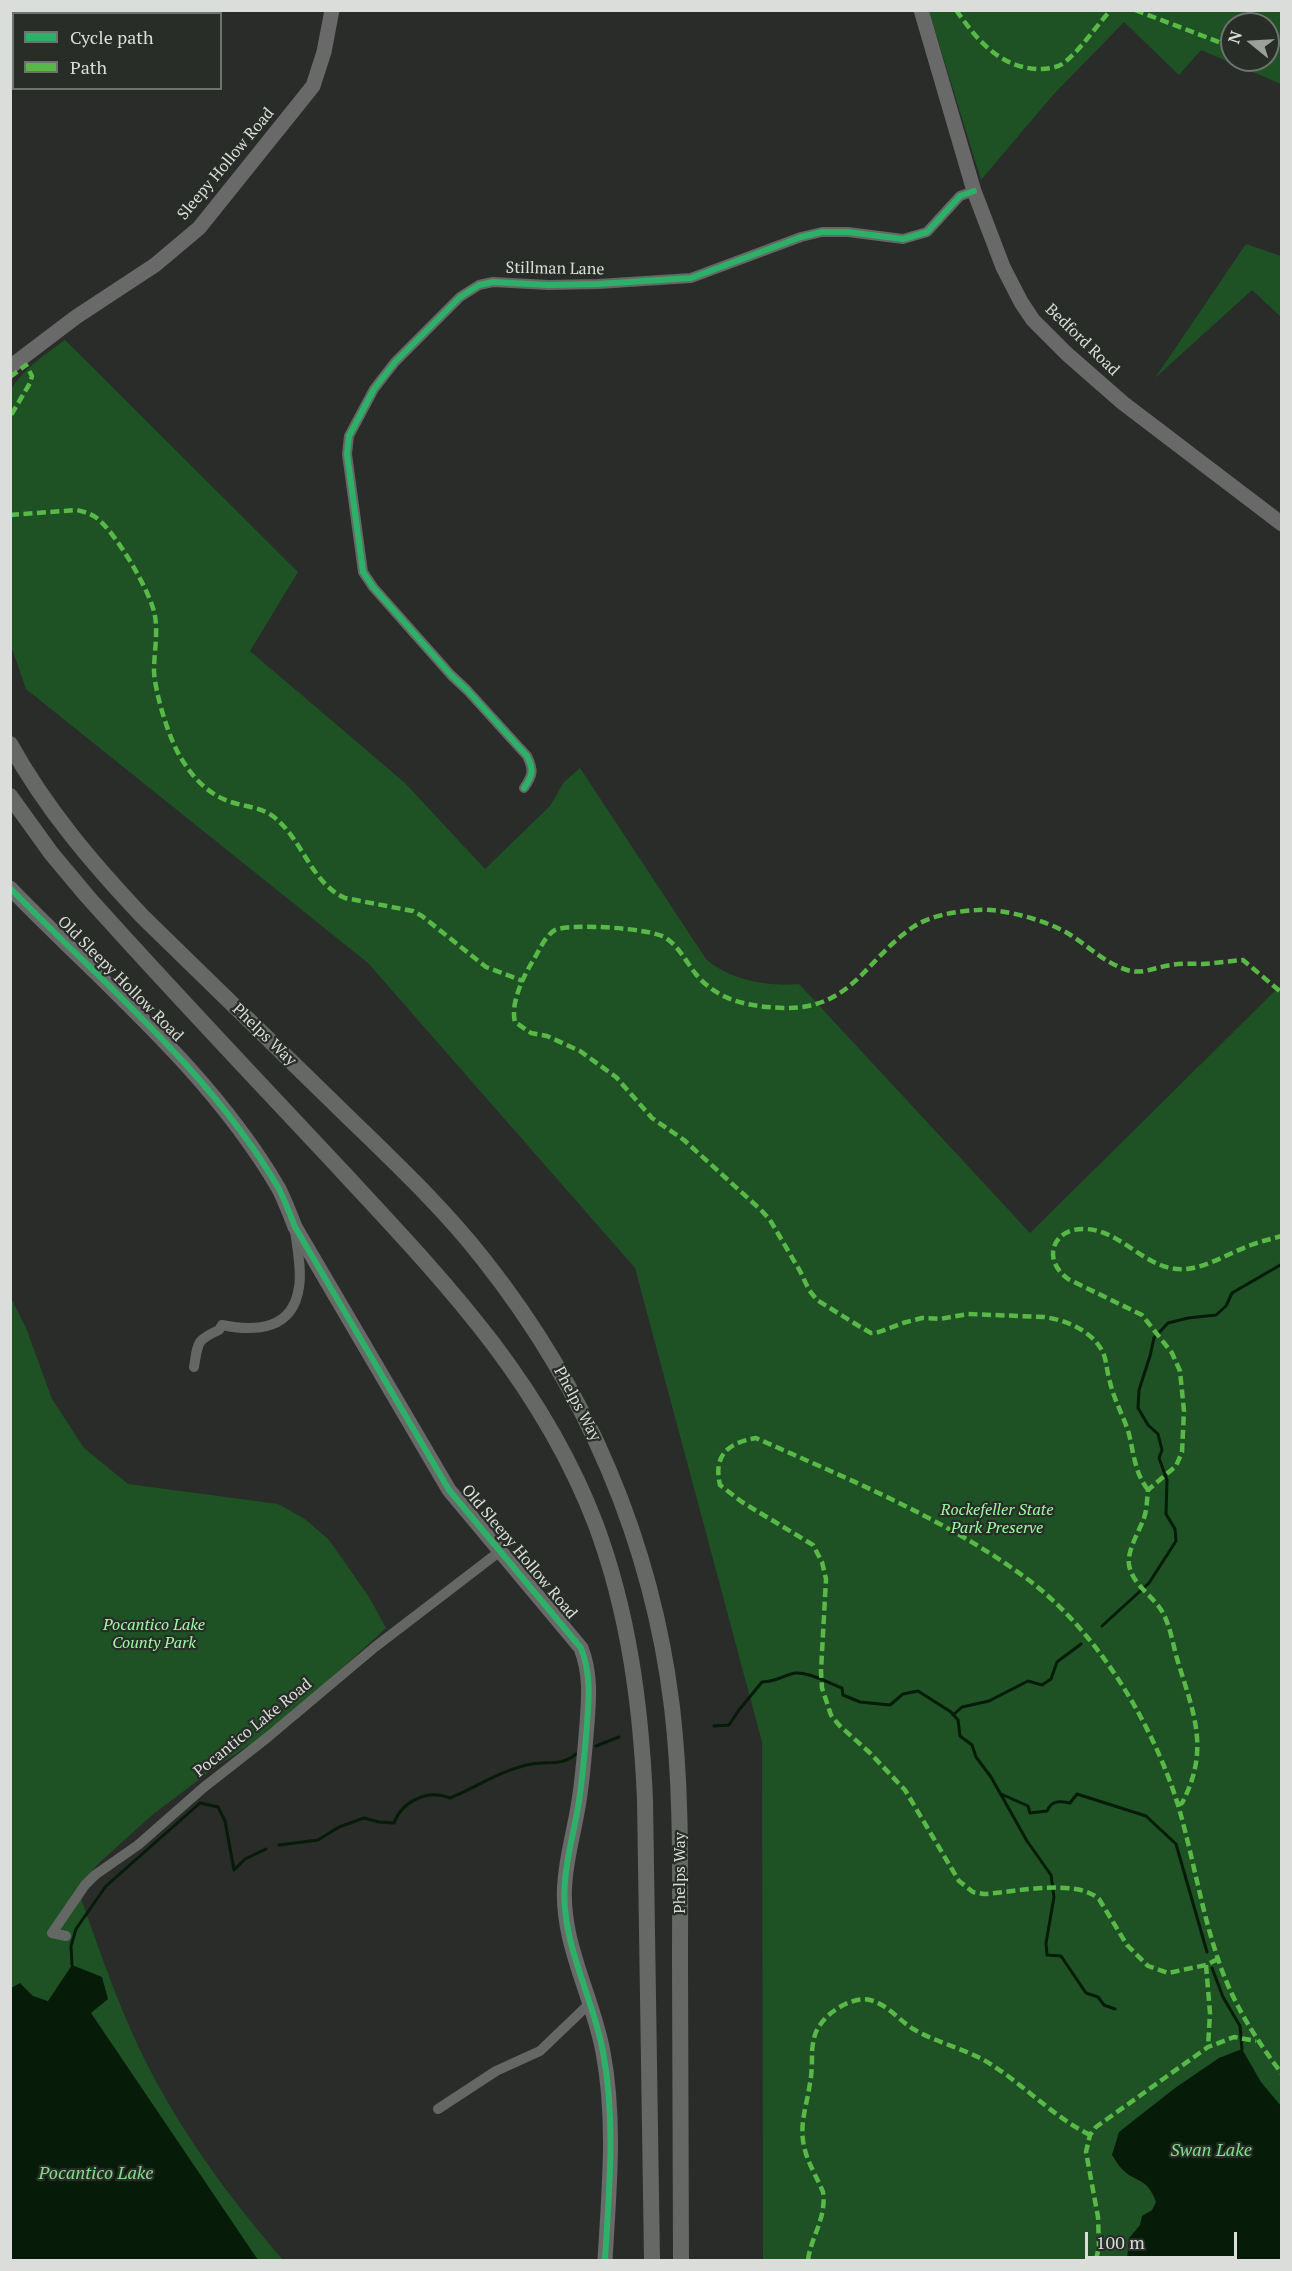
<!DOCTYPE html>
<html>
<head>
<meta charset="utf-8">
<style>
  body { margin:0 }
  #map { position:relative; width:1292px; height:2271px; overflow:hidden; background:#292c29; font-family:"PT Serif",serif }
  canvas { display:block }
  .frame { position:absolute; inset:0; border:12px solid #daddda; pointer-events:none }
  .legend { position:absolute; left:12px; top:12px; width:210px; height:78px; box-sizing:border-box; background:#282d28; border:2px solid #6f736f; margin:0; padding:8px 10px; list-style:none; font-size:18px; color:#daddda }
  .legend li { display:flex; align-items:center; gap:12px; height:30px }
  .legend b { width:30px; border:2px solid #6f736f }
  .north { position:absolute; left:1220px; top:12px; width:60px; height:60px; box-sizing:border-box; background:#282d28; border:2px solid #6f736f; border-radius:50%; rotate:288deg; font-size:16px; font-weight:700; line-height:24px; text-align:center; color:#daddda }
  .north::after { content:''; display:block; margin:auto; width:21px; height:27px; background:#9c9f9c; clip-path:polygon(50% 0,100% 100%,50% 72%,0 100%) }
  .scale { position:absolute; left:1085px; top:2232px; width:152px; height:27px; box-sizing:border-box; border:3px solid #daddda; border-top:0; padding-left:8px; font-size:18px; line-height:21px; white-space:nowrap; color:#daddda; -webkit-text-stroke:4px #282d28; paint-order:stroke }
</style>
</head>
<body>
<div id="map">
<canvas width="1292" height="2271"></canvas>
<div class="frame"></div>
<ul class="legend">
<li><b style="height:8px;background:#2db169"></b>Cycle path</li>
<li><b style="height:8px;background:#58b947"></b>Path</li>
</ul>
<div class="north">N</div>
<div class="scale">100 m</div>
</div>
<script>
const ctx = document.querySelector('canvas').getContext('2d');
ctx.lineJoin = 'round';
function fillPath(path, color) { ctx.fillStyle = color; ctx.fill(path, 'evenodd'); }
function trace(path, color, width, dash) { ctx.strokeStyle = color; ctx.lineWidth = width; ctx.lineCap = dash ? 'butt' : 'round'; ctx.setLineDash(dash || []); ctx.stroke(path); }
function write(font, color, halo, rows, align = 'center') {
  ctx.font = font + ' "PT Serif",serif'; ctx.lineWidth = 4.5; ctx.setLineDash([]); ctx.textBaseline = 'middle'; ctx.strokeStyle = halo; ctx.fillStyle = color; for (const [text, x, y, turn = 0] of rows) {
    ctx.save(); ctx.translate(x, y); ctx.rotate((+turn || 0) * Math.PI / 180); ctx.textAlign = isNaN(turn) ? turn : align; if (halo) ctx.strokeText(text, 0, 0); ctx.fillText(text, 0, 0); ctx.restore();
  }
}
fillPath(new Path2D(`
  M929,11h352v73l-80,-34 -22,25 -55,-53 -71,73 -72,85zM1232,24h36v36h-36z
  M1246,244l35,12v61l-29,-27 -97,88z
  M65,340l233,232 -48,79 155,132 80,86 65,-63 14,-24 16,-14 126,191c23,21 63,28 93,25l231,249 251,-248v1275h-518l-1,-518 -127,-474 -267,-305 -342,-274 -16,-46v-252c12,-21 35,-37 55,-51z
  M10,1296l16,32 26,71 32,49 44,36 150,20 27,15 24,21 40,57 17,31 -106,97 -63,41 -65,49 -52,47 -23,26c20,54 38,110 63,162 37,77 88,146 143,210h-272z`), '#1e5225');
fillPath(new Path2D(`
  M72,1965l30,12 6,22 -17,14 167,247h-247v-272l9,-5 13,13 15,5z
  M1242,2049l19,33 20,24v154h-154l2,-22 11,-13 2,-9 10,-6 4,-8c-9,-26 -22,-19 -35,-34 -4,-4 -6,-9 -9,-13l7,-23 56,-44 44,-30z`), '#071b09');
trace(new Path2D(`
  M1102,1626l47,-43 27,-42 -1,-12 -9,-15 1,-34 -8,-22 3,-8 -4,-16 -10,-9 -10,-17 1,-18 11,-34 4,-18 14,-15 20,-5 28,-3 10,-9 6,-13 50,-29
  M953,1715l9,-8 27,-6 39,-20 14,4 9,-6 6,-17 24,-18
  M714,1726l15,-1 10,-15 23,-28c16,-1 16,-4 29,-8 12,-5 38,9 51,14l1,7 17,7 30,3 13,-11 15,-3 33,21 7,8 2,16 12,9 4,12 15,20 36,64 24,34 3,22 -8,46 1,12 14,1 25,37 12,4 6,8 11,4
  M596,1746l23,-9
  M1001,1794l27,12 2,7 17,-2c5,-11 12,-10 23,-8l7,-9 69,22 30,28 31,108
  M279,1845l39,-5 21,-13 25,-9 15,4 15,1c8,-22 34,-34 56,-25 27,-11 53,-29 82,-34 17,-3 30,2 44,-10
  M72,1965l-1,-19 5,-17 30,-43 94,-83 18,4 7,14 9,49 11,-11 21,-10
  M1212,1968l11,29 17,29 2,23`), '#071b09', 3);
trace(new Path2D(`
  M524,788c9,-13 10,-18 3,-32l-60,-66 -16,-15 -78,-88 -10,-15 -16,-118 2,-18 25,-47 21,-27 65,-65 19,-12 14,-3 56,3 49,-1 93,-6 110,-41 21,-5h26l55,7 24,-7 33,-36 14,-5
  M194,1367c4,-24 2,-27 25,-37l3,-5c34,7 71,5 77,-38 3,-17 -2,-39 -4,-57
  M66,1936l-14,-3 33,-48 10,-10 43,-30 65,-57 65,-51 107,-90 124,-95
  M438,2109l58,-38 44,-20 49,-47`), '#656765', 10);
trace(new Path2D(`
  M921,10l53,181 29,76 18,35 12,18 34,34 56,49 159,121
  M10,367l66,-50 79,-52 44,-37 114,-142 11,-34 8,-42
  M10,888c93,96 201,184 269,301 6,12 11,25 16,38l154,263 132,158c10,26 8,49 6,76 -2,25 -4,51 -8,77 -4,27 -12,53 -14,80 -6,59 28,115 38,171 13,69 6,139 2,208`), '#686968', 15);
trace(new Path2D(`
  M10,744c36,65 83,120 133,173 66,64 132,129 198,193 49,48 100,95 143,150 103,130 168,283 188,447 10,84 8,169 8,254 0,100 1,200 1,299
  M10,796l41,57 36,43c83,93 169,183 254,274 103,111 200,211 255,355 33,89 45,182 49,275l7,460`), '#656865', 16);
trace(new Path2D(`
  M956,10c21,30 44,58 83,59 8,0 19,-1 26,-7 18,-15 30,-35 46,-52
  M1135,10l97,37
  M1268,39l14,-5
  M10,377l16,-12 6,11 -2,7 -20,34
  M10,515l67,-5c8,2 15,4 21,9 19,16 53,73 57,97 3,19 -1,37 -1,55 1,22 15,68 27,87 12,20 28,37 50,44 15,5 30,5 43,15 29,23 37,66 71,81l68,13 9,5 64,51 37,14
  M1148,1490c-13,-17 -14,-35 -19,-56 -5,-17 -15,-34 -19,-52 -3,-9 -3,-18 -6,-27 -9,-23 -37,-35 -60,-38l-76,-3 -28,5 -18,-1 -19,5 -24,9 -8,1 -9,-5 -45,-28 -8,-10 -9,-19 -30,-51 -9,-10 -77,-70 -32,-22 -36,-41 -36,-26 -33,-15 -16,-3 -16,-11c-5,-19 9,-47 19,-63 6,-10 11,-23 21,-29 15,-7 97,-2 111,8 12,8 20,23 29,35 22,28 55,34 89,35 68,1 81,-48 129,-81 18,-12 45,-16 65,-17 25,-2 70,11 91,24 19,12 36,29 58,36 15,5 29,-3 44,-5 10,-2 21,-1 32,-1 13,-1 27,-3 40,-4l39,33
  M1178,1805l4,-2c28,-53 12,-89 -4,-141 -5,-16 -7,-34 -15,-49 -9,-17 -30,-27 -34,-48 -2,-15 10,-33 15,-47 3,-9 3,-19 4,-28l28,-24 6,-14 2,-41 -4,-40 -8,-18 -30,-38 -74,-36c-28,-21 -14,-52 18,-50 38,2 61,44 101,40 23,-3 42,-16 64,-24 10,-4 20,-6 31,-9
  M1218,1959l-12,6 -38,8 -20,-7 -21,-21 -28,-46c-23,-21 -84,-7 -115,-5l-11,-2 -14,-11 -54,-91 -35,-37 -31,-28 -8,-10 -9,-27 -1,-17 5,-92 -4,-17 -9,-17 -71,-43 -22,-17c-7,-30 8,-42 36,-47 92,41 193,82 274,143 68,52 123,143 148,224 15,51 23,104 40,154 14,43 37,79 64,115
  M1206,1965l4,48 -2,34
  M808,2260c3,-23 19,-43 15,-68 -6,-15 -16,-30 -19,-46 -5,-22 3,-41 6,-63 2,-10 2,-21 2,-32 1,-9 2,-18 8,-26 9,-14 33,-29 50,-25 19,5 29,21 45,30 21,12 46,18 67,29 39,22 68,56 108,76
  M1096,2260l3,-14 -1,-29 -12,-65 4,-17 6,-8 112,-80 26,-10 22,4`), '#58b947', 4.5, [9, 4.5]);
trace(new Path2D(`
  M524,788c9,-13 10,-18 3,-32l-60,-66 -16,-15 -78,-88 -10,-15 -16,-118 2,-18 25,-47 21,-27 65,-65 19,-12 14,-3 56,3 49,-1 93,-6 110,-41 21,-5h26l55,7 24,-7 33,-36 14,-5
  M10,888c93,96 201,184 269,301 6,12 11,25 16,38l154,263 132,158c10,26 8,49 6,76 -2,25 -4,51 -8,77 -4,27 -12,53 -14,80 -6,59 28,115 38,171 13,69 6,139 2,208`), '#2db169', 6);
write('16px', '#daddda', '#282d28', [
  ["Sleepy Hollow Road",226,164,-50],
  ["Stillman Lane",555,269,1],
  ["Bedford Road",1082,340,44],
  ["Old Sleepy Hollow Road",120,979,45],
  ["Phelps Way",264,1035,44],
  ["Phelps Way",577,1404,62],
  ["Old Sleepy Hollow Road",519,1552,50],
  ["Pocantico Lake Road",253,1728,-39],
  ["Phelps Way",680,1873,-90]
]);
write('italic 16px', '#9dfaa3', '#282d28', [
  ["Rockefeller State",997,1510],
  ["Park Preserve",997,1528],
  ["Pocantico Lake",154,1625],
  ["County Park",154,1643]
]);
write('italic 18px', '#82df89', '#282d28', [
  ["Swan Lake",1211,2151],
  ["Pocantico Lake",96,2174]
]);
</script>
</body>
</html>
